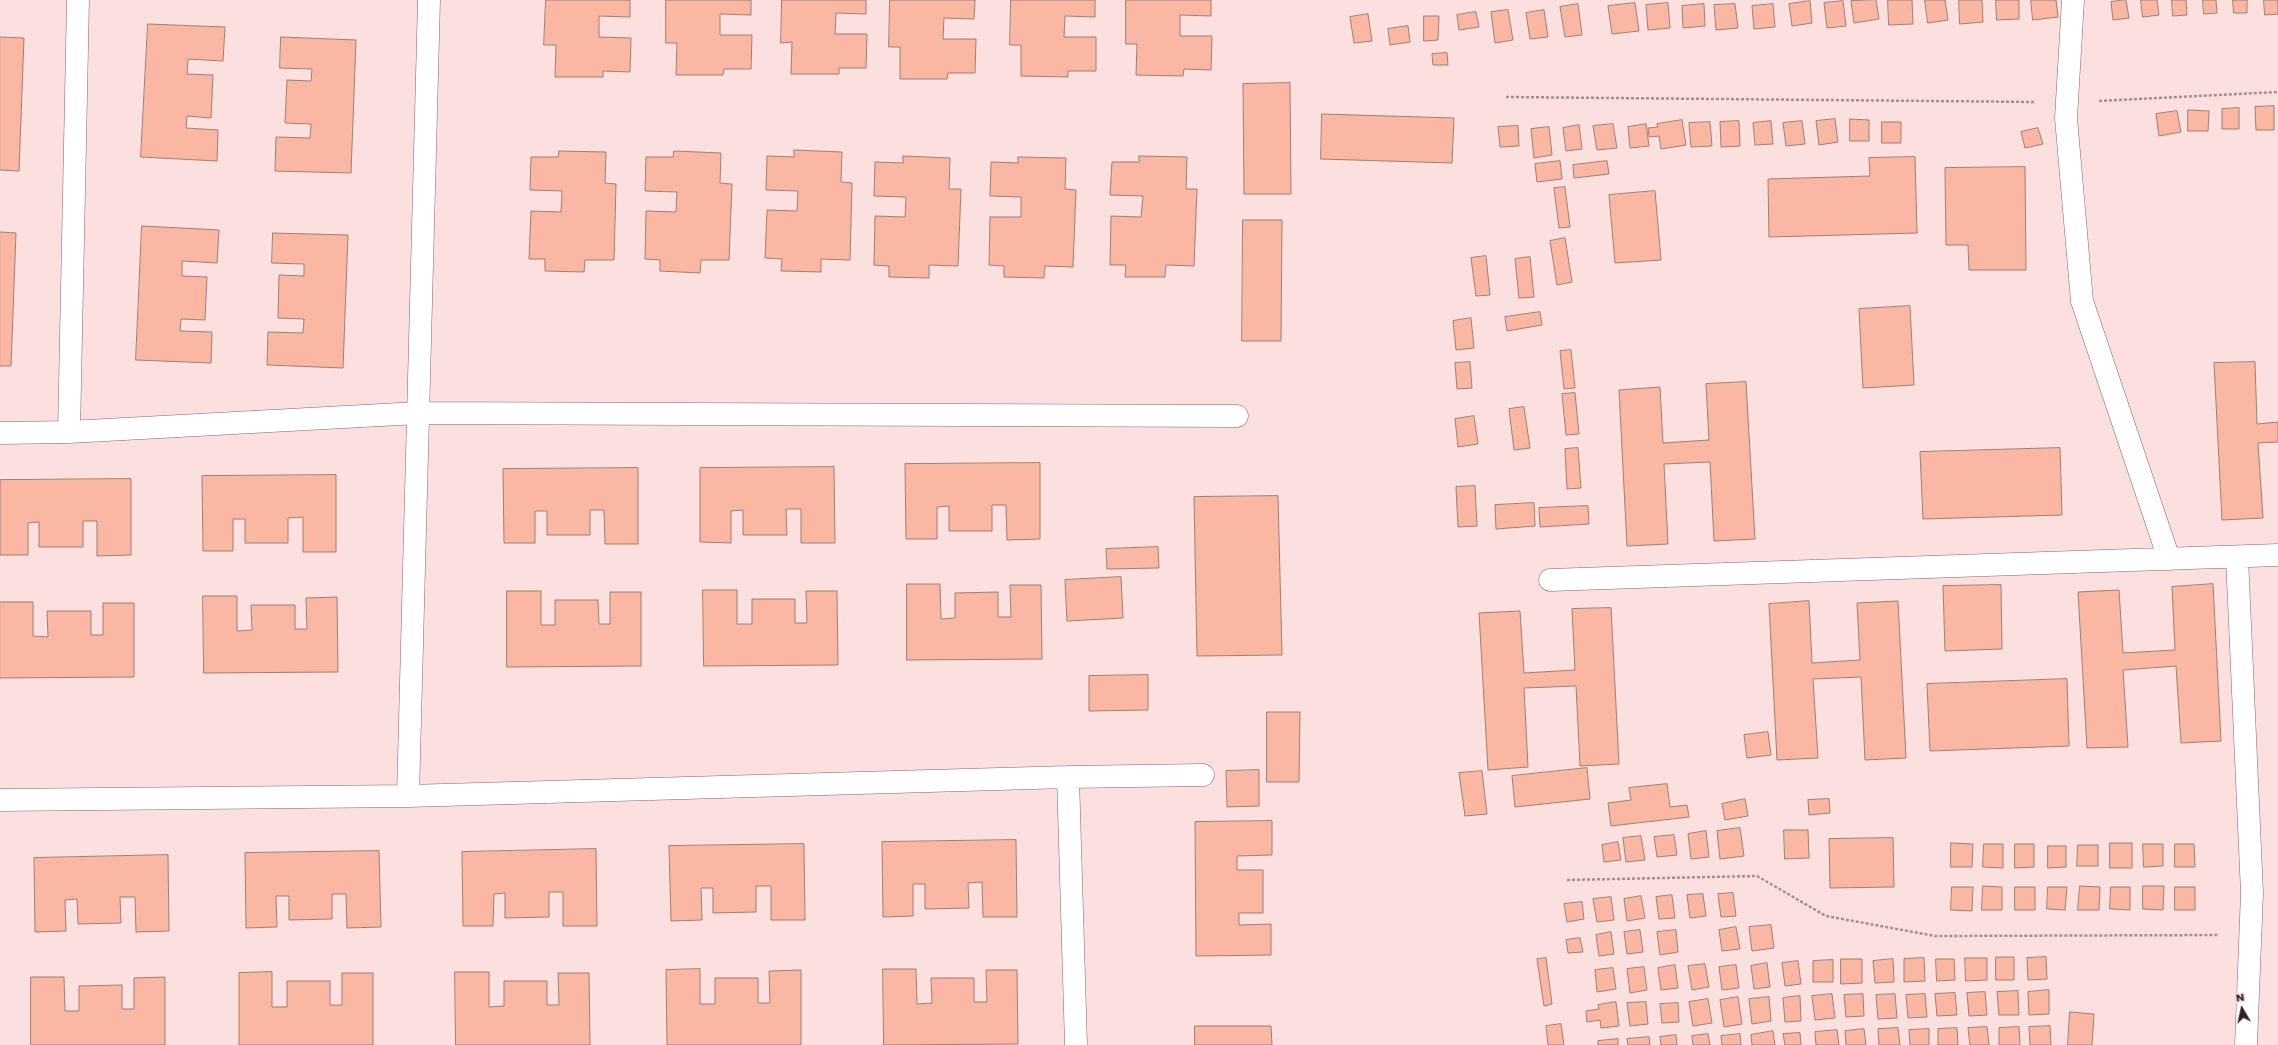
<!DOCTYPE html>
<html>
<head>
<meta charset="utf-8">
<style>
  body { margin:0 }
  #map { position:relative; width:2278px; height:1045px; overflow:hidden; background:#fce0e0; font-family:Poppins,sans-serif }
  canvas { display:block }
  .north { position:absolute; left:2222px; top:989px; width:40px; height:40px; -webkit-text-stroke:3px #fce0e0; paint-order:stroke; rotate:351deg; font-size:11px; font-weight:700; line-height:16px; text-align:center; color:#301f1f }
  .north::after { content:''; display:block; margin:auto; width:14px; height:18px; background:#301f1f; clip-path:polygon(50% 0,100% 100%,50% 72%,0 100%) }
</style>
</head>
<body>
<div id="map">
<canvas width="2278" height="1045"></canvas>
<div class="north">N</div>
</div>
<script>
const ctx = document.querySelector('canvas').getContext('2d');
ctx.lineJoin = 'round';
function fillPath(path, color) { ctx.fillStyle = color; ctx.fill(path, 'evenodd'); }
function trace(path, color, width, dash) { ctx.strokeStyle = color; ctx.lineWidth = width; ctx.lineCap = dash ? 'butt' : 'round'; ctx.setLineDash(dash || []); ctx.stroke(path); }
const building = new Path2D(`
  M546,0h84v17l-31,-1v21l32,1 -1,34 -27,-1v6h-48l1,-32h-12z
  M666,0h85v15l-31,-1v21h32l-1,34h-27l-1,6h-47l1,-32h-11z
  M782,0h84v14l-30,-1 -1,21h32l-1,34h-27v6h-48l1,-32 -11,1z
  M890,0h85l-1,19 -30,-1 -1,21h33l-1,34h-27l-1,6h-47v-32h-11z
  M1011,0h84v17l-30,-1 -1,21h32v34h-28v6l-47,-1v-31h-11z
  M1126,0h85v16l-31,-1v21h32l-1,34 -27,-1 -1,7 -47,-1 1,-31h-11z
  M1876,0l3,19 -25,4 -3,-22z
  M1888,0h24l1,24 -24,1z
  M1925,0h20l3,20 -20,3z
  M1959,0h23l1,22 -23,2z
  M1996,0h23v19l-22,1z
  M2031,0h25l2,17 -25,3z
  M2126,0l3,18 -16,2 -2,-18z
  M2141,0h16l2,15 -16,2z
  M2172,0h14l1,15 -14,1z
  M2203,0h13l1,13 -13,1z
  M2233,0h14v13h-13z
  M2264,0h14v14l-13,1z
  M1810,1l2,22 -20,3 -3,-22z
  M1843,1l3,25 -19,2 -3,-25z
  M1635,3l4,28 -27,3 -4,-28z
  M1668,3l2,25 -22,2 -2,-25z
  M1578,4l4,31 -17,2 -5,-30z
  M1704,4l1,22 -22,2 -1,-22z
  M1735,4l3,24 -22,2 -2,-25z
  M1773,4l2,23 -21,2 -2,-23z
  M1508,10l5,30 -18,3 -4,-31z
  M1544,10l4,27 -18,2 -4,-26z
  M1476,12l3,15 -20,3 -2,-15z
  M1368,14l4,27 -18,2 -4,-26z
  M1424,16h15l-1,24 -14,1z
  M148,24l77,3 -2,34 -35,-2 -1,15 26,1 -2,43 -24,-2 -1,12 32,2 -1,31 -76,-4z
  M1408,26l2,16 -20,3 -2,-16z
  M0,37l24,1 -5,133 -19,-1z
  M281,37l75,3 -5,133 -76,-2 1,-34 34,1 1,-14 -26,-1 2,-43 24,1 1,-12 -32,-1z
  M1447,53l1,12h-15l-1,-11z
  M1290,83l1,111h-47l-1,-110z
  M2274,106v24h-18l-1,-23z
  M2239,108v21h-17v-20z
  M2188,110l21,1 -1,20h-20z
  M2177,111l4,21 -22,4 -3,-22z
  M1322,114l132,4 -2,45 -131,-4z
  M1835,119l3,23 -19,3 -3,-24z
  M1850,119l19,1v21h-19z
  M1682,120l4,25 -25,4 -2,-13 -10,1 -1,-9 10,-1 -1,-3z
  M1739,121l1,25 -19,1 -1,-25z
  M1771,121l2,23 -18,1 -2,-22z
  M1802,121l3,23 -19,2 -3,-23z
  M1710,122l2,24 -21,1 -2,-24z
  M1882,122h19v21h-19z
  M1613,124l4,24 -20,2 -4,-24z
  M1646,124l3,22 -19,2 -2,-21z
  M1579,125l3,24 -16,2 -3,-23z
  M1518,126l1,20 -19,1 -2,-20z
  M1549,127l3,28 -18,3 -3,-29z
  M2038,128l5,16 -18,4 -4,-16z
  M794,150l48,2 -1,30 11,1 -2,77 -29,-1v13l-40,-1 1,-12 -17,-1 2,-48 30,1 1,-20 -32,-1 1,-34 27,1z
  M559,151l47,1 -1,31 11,1 -2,76h-29l-1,12 -39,-1v-12h-16l2,-48 30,1 1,-21 -32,-1 1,-33h27z
  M674,151l47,2 -1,30 12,1 -3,76h-28l-1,13 -40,-2v-11l-15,-1 1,-48 30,1 1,-20 -32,-1 1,-34h27z
  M903,156l47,2 -1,31h12l-3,77 -29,-1v13l-40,-1v-11l-15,-1 1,-49 30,1 1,-20 -32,-1 1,-34 28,1z
  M1139,156l48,1 -1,32h11l-3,77 -28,-1 -1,12h-40l1,-12h-16l1,-49 30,1 2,-21 -33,-1 2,-33h27z
  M1018,157l48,1 -1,31 11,1 -3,77 -28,-1 -1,12 -40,-1v-11l-15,-1 1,-48h31v-20l-31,-1 1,-34 27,1z
  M1915,157l2,76 -148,4 -1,-58 102,-3 -1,-18z
  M1560,161l2,18 -25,3 -2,-18z
  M1607,161l2,13 -35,4 -1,-13z
  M2025,167l1,103h-57l-1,-25h-22l-1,-77z
  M1565,187l5,40 -11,1 -5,-40z
  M1655,191l6,69 -46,3 -6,-68z
  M1243,220h39l-1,121h-39z
  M142,226l77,4 -2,33 -35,-2v15l25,1 -2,43 -24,-1 -1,12 32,1 -1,31 -75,-3z
  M0,232l16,1 -5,133h-11z
  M273,233l75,2 -5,133 -76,-3 1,-33 35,1 1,-14 -26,-1 1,-43 25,1v-12l-32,-1z
  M1565,238l7,44 -15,3 -7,-44z
  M1486,256l4,39 -14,1 -5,-38z
  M1530,257l4,40 -15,1 -4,-39z
  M1910,306l4,79 -51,3 -4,-79z
  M1540,312l2,13 -35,6 -2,-14z
  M1471,318l3,30 -18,2 -3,-29z
  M1571,350l4,38 -11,1 -4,-38z
  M1470,362l2,26 -15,1 -2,-26z
  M2255,362l2,62 21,-2v20l-20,1 5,75 -41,2 -8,-157z
  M1746,382l9,157 -41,2 -4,-79 -46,2 4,80 -41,2 -8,-156 41,-3 3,56 46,-3 -3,-56z
  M1575,393l4,41 -13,1 -4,-41z
  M1524,407l6,41 -16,2 -5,-41z
  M1474,416l4,28 -20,3 -3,-28z
  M1578,448l3,40 -14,1 -2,-40z
  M2060,448l2,67 -139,4 -3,-67z
  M1040,463v76l-33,1 -1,-35h-14v26h-43v-25l-12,1v32h-31l-1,-75z
  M834,467l1,76h-34v-34h-15l1,26h-44v-25l-12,1v32l-31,-1v-74z
  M638,468v76h-33l-1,-34h-14v25h-43v-24h-12v32h-31l-1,-74z
  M336,475v77h-33v-35l-15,1v25h-43v-24h-12v32h-30l-1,-75z
  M131,479v76l-34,1v-35h-14v26h-44v-25l-11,1v32h-28v-75z
  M1475,486l2,40 -19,1 -2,-40z
  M1278,496l4,159 -85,1 -3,-159z
  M1534,503l1,23 -39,3 -1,-24z
  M1588,506l1,18 -49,3 -1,-19z
  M1158,547l1,21 -52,1 -1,-20z
  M1121,577l2,41 -56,3 -2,-41z
  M907,584h33l1,35 14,-1v-25l43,-1v25h13l-1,-32h31l1,74 -135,1z
  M2213,584l8,157 -40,2 -5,-77 -53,4 5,77 -41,1 -9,-156 41,-2 4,63 52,-3 -3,-63z
  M2001,585l1,64 -57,2 -2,-65z
  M703,590h34v34h15v-25h43v24h12l-1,-32h31l1,74 -134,1z
  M507,591h34v34h14v-25h43l1,24h11v-32h31v74l-134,1z
  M203,596h34v35l15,-1 -1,-25h44v24h12l-1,-31 31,-1 1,75 -134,1z
  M1809,601l3,62 48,-3 -3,-57 41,-2 8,157 -41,2 -4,-83 -48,2 5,79 -41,2 -8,-156z
  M0,602h33v34l15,1 -1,-26h44v24h12v-32h31v74l-134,1z
  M1611,608l8,156 -39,2 -4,-80 -52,2 4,79 -40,3 -9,-157 41,-2 4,62 51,-3 -3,-61z
  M1148,675v35l-59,1v-35z
  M2067,679l2,67 -139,5 -3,-67z
  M1267,712h33l-1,70h-32z
  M1768,732l3,23 -24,3 -3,-23z
  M1587,768l3,31 -75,8 -3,-31z
  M1259,770v36l-32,1 -1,-36z
  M1482,771l5,43 -22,2 -6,-43z
  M1667,784l3,23 17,-2 2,12 -78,9 -3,-23 23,-3 -2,-12z
  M1745,799l3,17 -23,4 -3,-16z
  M1829,799l1,14 -21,2 -1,-15z
  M1272,821v34l-35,1v14h26v43h-24v12l32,-1v31l-75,1 -1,-134z
  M1740,828l4,28 -24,3 -3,-28z
  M1784,830h24l1,28 -24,1z
  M1706,831l3,26 -18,2 -3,-25z
  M1674,835l3,20 -20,2 -3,-20z
  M1641,836l4,24 -19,2 -3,-24z
  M1893,838l1,49 -64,1 -1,-49z
  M1016,840l1,77h-34l-1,-35 -14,1 1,25 -44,1v-25h-12v32l-30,1 -1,-75z
  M1618,842l3,18 -17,2 -2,-17z
  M1951,843l22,1 -1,23h-21z
  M2110,843h22v25h-22z
  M804,844l1,76h-34v-34h-15v26l-43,1v-25h-12l1,32 -31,1 -2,-75z
  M1984,844h19v24l-20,-1z
  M2015,844h19v23l-19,1z
  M2143,844h20v22l-19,1z
  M2175,844h19l1,23h-20z
  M2078,845h20v21h-21z
  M2048,846h18v21l-18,1z
  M596,849l1,77h-34v-34h-14v25l-44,1v-25l-11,1 -1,32h-30l-1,-74z
  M379,851l2,76 -34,1 -1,-34h-14v25l-43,1v-24h-13l1,31 -31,1 -1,-75z
  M168,855l1,76 -33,1 -1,-35h-15l1,26 -43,1 -1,-25 -12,1 1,31 -31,1 -1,-74z
  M1983,886l19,1v23h-20z
  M2080,886l20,1 -1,23h-21z
  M2143,886h21l-1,24 -20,-1z
  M1952,887h21l-1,24 -21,-1z
  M2015,887h20v23h-20z
  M2048,887h19l-2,23 -18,-1z
  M2111,887h19v23l-20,-1z
  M2175,887h20v23h-20z
  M1733,893l3,23 -15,1 -3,-23z
  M1703,894l3,22 -16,2 -3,-23z
  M1672,895l3,23 -16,1 -3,-22z
  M1641,896l4,22 -18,3 -3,-22z
  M1611,897l3,23 -17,2 -4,-23z
  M1582,902l2,17 -17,3 -3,-18z
  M1771,925l3,23 -22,3 -3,-24z
  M1736,927l4,22 -18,2 -3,-21z
  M1640,930l3,22 -16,2 -3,-22z
  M1676,930l2,22 -18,3 -3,-23z
  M1611,932l3,22 -15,2 -3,-21z
  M1580,938l3,14 -15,1 -2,-13z
  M1996,957h18v23h-18z
  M2046,957l1,22 -19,1 -1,-22z
  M1546,958l6,46 -8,2 -7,-47z
  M1924,958l1,23 -21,1v-23z
  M1965,958h22v22l-21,1z
  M1841,959h21v24l-21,1z
  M1893,959l1,23 -19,1 -2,-22z
  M1936,959h18l1,21 -18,1z
  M1833,960v22h-20v-21z
  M1798,961l3,23 -16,2 -3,-23z
  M1767,963l3,24 -16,2 -3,-23z
  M1705,964l4,23 -17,3 -4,-24z
  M1675,965l3,23 -17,2 -3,-22z
  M1736,965l3,23 -17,2 -3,-23z
  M1644,967l3,23 -17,3 -3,-24z
  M1613,968l3,21 -19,3 -2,-22z
  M700,969v35h15v-26h43v25h12l-1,-32 32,-1v75h-134l-1,-75z
  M883,969h33l1,35 15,-1 -1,-25h43v24h13l-1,-32h31l1,74 -134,1z
  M272,972v35h15v-26h43v24h12v-32h31v72h-134v-72z
  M455,972h34v35l15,-1v-25h43v24h12l-1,-32h31l1,72h-134z
  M31,977h33l1,34h14v-25l43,-1v24h12v-31l31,-1v68h-134z
  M2049,990v24l-20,1 -1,-23z
  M2018,991l1,24h-20l-2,-23z
  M1985,992l2,23 -18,1 -2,-23z
  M1955,993l2,22 -20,1 -2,-22z
  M1832,994l3,24 -20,2 -3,-24z
  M1863,994l1,22 -18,1 -2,-22z
  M1895,994l2,24 -19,1 -2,-24z
  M1925,994l2,23 -19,1 -2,-23z
  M1800,996l1,25 -16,1 -2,-24z
  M1738,997l4,27 -18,3 -4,-27z
  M1769,997l2,24 -19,3 -3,-25z
  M1708,999l4,24 -19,3 -4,-24z
  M1616,1002l3,24 -18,2 -1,-8 -13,2 -1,-11 13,-2 -1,-4z
  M1646,1002l2,22 -18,2 -3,-23z
  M1678,1003l1,19 -17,1 -2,-19z
  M2070,1012l24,2 -2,31h-24z
  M1561,1024l3,21h-16l-2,-19z
  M1195,1026h76l1,19h-77z
  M2050,1026l1,19h-21l-1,-18z
  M1987,1027l2,18h-19l-2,-17z
  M2019,1027l1,18h-21v-17z
  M1898,1028l2,17h-21l-1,-16z
  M1957,1028l1,17h-20v-16z
  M1864,1029l2,16h-20l-1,-14z
  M1929,1029v16h-19l-1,-15z
  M1837,1030l2,15h-23l-1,-13z
  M1773,1031l2,14h-23l-1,-10z
  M1800,1033l1,12h-16l-2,-11z
  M1708,1034l2,11h-17l-1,-9z
  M1740,1034l1,11h-19l-1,-9z
  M1676,1035l1,10h-16l-1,-8z
  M1649,1037l1,8h-22l-1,-6z
  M1618,1039v6h-20v-4z`);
fillPath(building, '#f9b7a4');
trace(building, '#a47d71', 1);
const minor = new Path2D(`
  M2073,0l-7,118 16,183 87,258
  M69,432l9,-432
  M0,433l69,-1 349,-19 819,3
  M2237,557l15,336 -6,152
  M1550,580l728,-25
  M1068,777l8,268
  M408,796l21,-796
  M0,800l408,-4 660,-19 135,-2`);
trace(minor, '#8a6263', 23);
trace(new Path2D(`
  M1506,97l530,5
  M2099,101l179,-9
  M1567,880l190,-4 69,40 109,20 283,-1`), '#a68e8e', 2.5, [3, 2]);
trace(minor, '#fff', 22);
</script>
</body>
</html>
